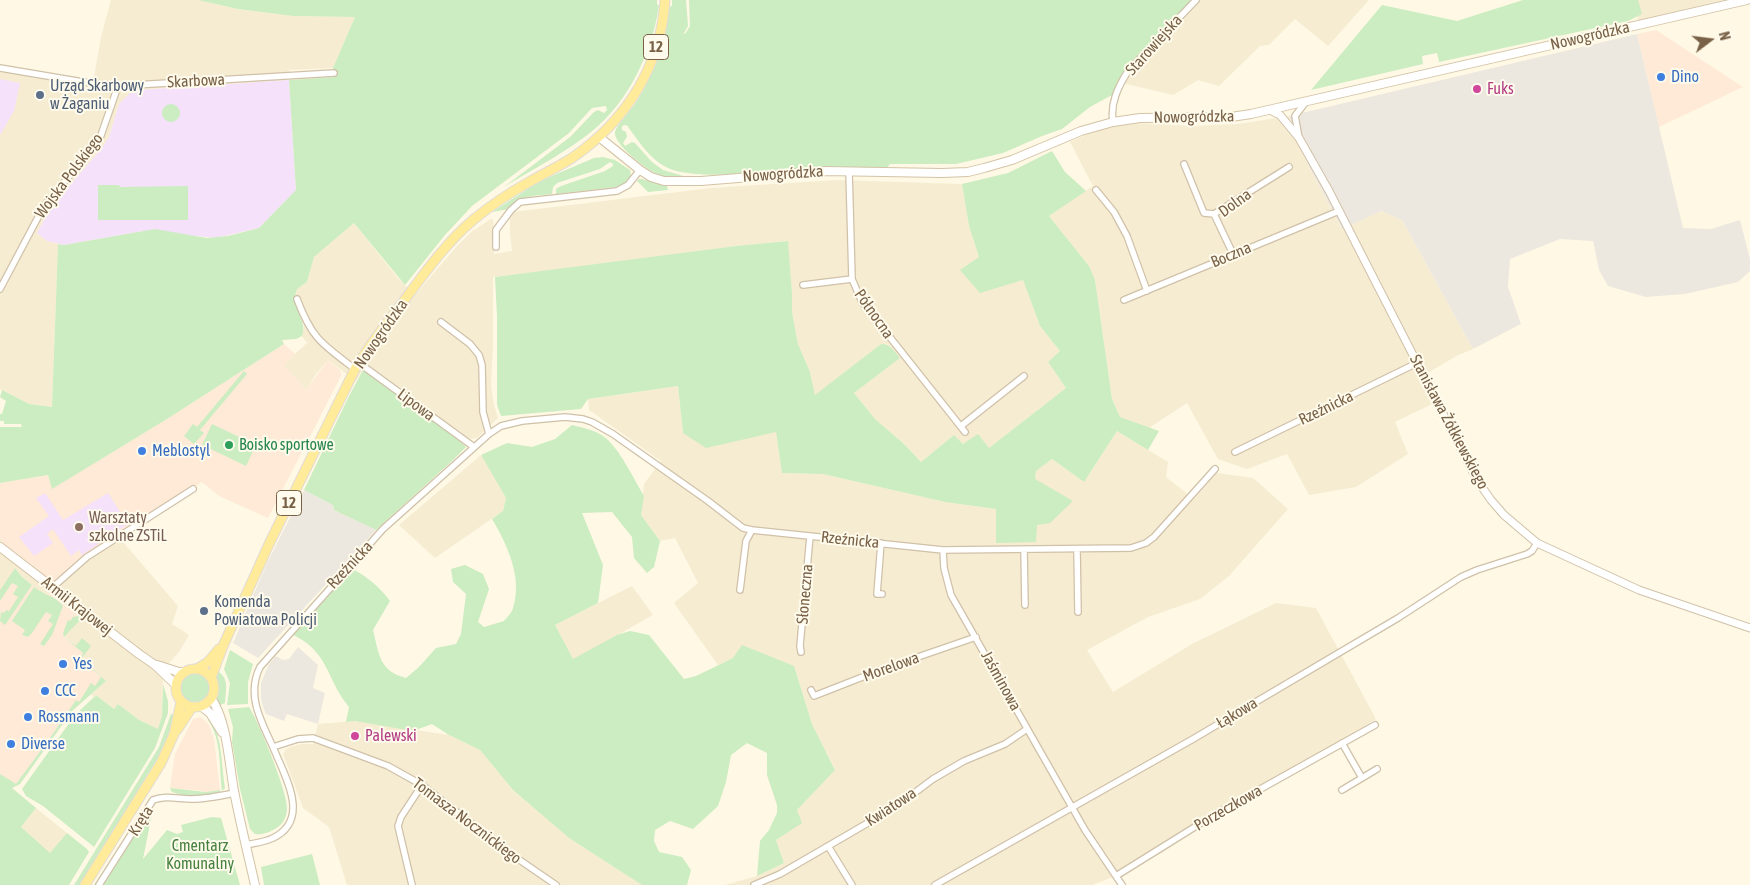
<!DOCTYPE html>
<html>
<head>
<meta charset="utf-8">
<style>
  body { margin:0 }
  #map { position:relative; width:1750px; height:885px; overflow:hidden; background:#fef8e4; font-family:"Asap Condensed",sans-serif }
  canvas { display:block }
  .north { position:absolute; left:1685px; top:15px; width:50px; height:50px; -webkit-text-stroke:4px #fffbec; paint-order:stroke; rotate:75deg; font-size:14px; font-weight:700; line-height:20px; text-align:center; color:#796147 }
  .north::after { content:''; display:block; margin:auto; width:18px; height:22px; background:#796147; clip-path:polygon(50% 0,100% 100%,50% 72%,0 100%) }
</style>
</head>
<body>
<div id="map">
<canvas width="1750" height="885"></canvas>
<div class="north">N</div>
</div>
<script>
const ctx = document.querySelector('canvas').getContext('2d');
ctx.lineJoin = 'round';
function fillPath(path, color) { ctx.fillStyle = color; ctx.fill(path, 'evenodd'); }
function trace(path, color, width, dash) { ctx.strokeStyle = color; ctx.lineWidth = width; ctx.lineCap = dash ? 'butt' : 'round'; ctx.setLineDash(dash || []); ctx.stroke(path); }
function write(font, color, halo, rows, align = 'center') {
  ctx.font = font + ' "Asap Condensed",sans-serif'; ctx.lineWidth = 4; ctx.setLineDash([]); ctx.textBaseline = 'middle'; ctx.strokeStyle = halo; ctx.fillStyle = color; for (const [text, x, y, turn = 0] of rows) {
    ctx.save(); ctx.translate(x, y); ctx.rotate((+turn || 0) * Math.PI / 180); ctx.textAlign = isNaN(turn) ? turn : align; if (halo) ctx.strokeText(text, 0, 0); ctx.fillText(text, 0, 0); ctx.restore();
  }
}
fillPath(new Path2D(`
  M111,0h87l40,9 55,7 62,1 -22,51 -44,2v10l-151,10 -19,14 -10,33 -7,11 -51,59 -14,26 10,8 11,3 -6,163 -23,-3 -29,-15v-321l93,15 8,-46z
  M1201,0h168l-41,46 -33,-27 -26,26 -9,1 -41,40 -21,-6 -25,15 -51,-12z
  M1634,0h89l-85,20z
  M1289,116l19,49 33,63 40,-17 21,9 71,129 -15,6 -39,23 13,26 -37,18 13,32 -52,33 -47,8 -22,-41 -40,15 -29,-10 -31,-56 -38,25 -29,-11 -8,-18 -17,-119 -6,-14 -40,-50 44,-30 -23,-44 45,-20 80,4 43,-2z
  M837,180l125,4 7,42 10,31 -18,13 19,22 43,-12 17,46 20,25 -12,11 18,26 -77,60 -26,-4 -9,-9 -33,27 -17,-18 -29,-25 -21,-26 46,-35 -9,-11 -5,-3h-5l-66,52 -5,-24 -12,-28 -6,-32v-18l-5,-53 -51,5 -172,23 -71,8v67l-2,42 3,19 4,13 -21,20 -8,1 -3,8 -16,-15 -89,-60 -5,9 -28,-21 -12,14 -10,16 -23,-25 25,-23h-2l-4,-6 2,-8v-4l-10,-25 3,-10 10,-7 7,-25 40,-34 43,54 18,18 41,-48 15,-15 20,-13 2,1 1,9v25l18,-3 -2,-18v-16l3,-5 198,-24z
  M678,386l5,47 93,-2 6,42 41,1 122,28 51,7v33l39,-63 1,-8 16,-12 32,23 33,-51 51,31 -2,15 28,22 23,-26 36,5 35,31 -59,67 -29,23 -52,18 -61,33 26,42 79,-48 84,-41 40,5 60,111 -135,81 -78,52 -47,24 -24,9h-367l32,-9 27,-13 -8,-23 25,-17 -4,-13 38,-41 -23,-45 -18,-58 -61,-8 -15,7 -44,-62 24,-20 -23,-45 -15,3 -19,-26 3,-31 17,-23 -72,-51 -1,-11z
  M481,455l25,43 -3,13 -68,47 -36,-33z
  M118,536l60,70 -6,18 17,11 -10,17 -16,18 -1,46 -4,14 -19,-10 -21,-16 -4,5 -17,-13 -3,1 -3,-2 15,-14 -25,-22 -5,-13 -12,-10 17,-18 -31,-24 -10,-2 -18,-15 -7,-9 -15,21v-51z
  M632,586l21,29 -80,45 -18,-35z
  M355,721l94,14 31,15 33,40 56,48 73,47h-295l-18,-58 -26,-19 -20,-54 3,-5 7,-3 9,-2h11l5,-20z
  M36,808l31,25 -17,21 -29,-27z`), '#f6ecd2');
fillPath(new Path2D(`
  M1656,30l87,57 -84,40 -22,-93z
  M284,344l11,10 -11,11 22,25 22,-30 13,11v5l-73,142 -49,-22 -17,-14 -84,54 -65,51 -39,-29 -14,-20v-55l48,-8 4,13 115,-69z
  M14,567l8,10 18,15 10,2 31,24 -17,19 12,9 6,-8 9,8 -10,13 25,22 -34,30 -52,73 -8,4 -12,-7v-192z
  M201,717l8,8 5,14 6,51 -14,2 -3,-1 -33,-3 5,-34 18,-35z`), '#ffead7');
fillPath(new Path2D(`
  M1637,34l46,194 28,1 29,-9 10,39v12l-12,11 -53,12 -39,3 -38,-11 -9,-16 -6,-29 -33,-2 -50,20 -2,28 13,37 -48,25 -71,-129 -21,-9 -39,18 -34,-64 -19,-49z
  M304,490l29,15 1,5 42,20 -118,128 -25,-15 34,-80z
  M298,647l20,18 -5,23 12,5 -7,31 -31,-10 -3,7 -18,-7 -3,-7 -2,-9v-15l8,-19 7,-8 7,4 6,-1z`), '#ede8df');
fillPath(new Path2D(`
  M0,79l20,4 -6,28 -14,24z
  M289,80l7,110 -37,38 -43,10 -73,-7 -79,14 -17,-4 -10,-8 14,-26 51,-59 7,-11 10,-33 12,-12 7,-2z
  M45,493l18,27 45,-27 20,31 -46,31 -3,-5 -8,6 -18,-27 -6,5 6,9 -19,13 -15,-19 30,-21 -13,-18z`), '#f5e1fa');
fillPath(new Path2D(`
  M198,0h459v4l2,2c-8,51 -34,103 -77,133 -25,18 -52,32 -78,48l66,-50 24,-25 4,-2 6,3 3,-3 -1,-4 -14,2 -23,25 -97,73 -27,29 -40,50 -51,-62 -40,34 -7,25 -10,7c-1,3 -2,6 -2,9 -1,13 13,24 7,38l-6,3 -14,1 2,4 -117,75 -115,70 -4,-14 -48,8v-56h22l-1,-3h-17v-3h-4v-7h2l4,-13 -6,-4 2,-7 27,14 23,3 6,-163 6,1 91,-16 52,9 21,-2 31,-8 37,-38 -7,-110 46,-3 -2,-9 22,-51 -62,-1 -55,-7z
  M672,0h14l2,26 -4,7 1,1 5,-8 -1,-26h512l-79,83 -7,12 -5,1 -20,11 -28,22 -20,7 -39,17 -47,11h-66l-3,4c-22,0 -44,-2 -65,-1 -38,2 -127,17 -158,-1 -15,-8 -26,-26 -36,-39v-1l-3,-1 -3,1v4l4,2 1,5 -4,6 2,3 7,-4 3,1 17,19 11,8 24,7c-8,2 -21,1 -30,-3 -10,-4 -44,-30 -42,-42 2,-8 17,-23 22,-31 18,-30 29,-60 32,-94l3,-1z
  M1523,0h115l4,14 -14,7 -189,41 -2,-9 -15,3 1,8 -112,26 71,-85 75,16z
  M162 113a9 9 0 1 1 18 0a9 9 0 1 1-18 0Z
  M1052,151l13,21 21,19 -37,25 40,50 6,14 17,119 8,18 39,14 -11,19 -31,-19 -33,51 -32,-23 -16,12 -1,8 38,22 -23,22 -13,2 -1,17 -40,1v-34l-51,-7 -122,-28 -41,-1 -6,-41 -70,16 -23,-15 -5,-47 -90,13 -7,10 -80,7 -4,-11v-89l-2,-39 241,-31 52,-5 4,53v18l6,32 12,28 5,23 66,-51c9,-1 13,7 19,14l-46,35 21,26 29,25 17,18 33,-27 9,9 15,-10 11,14 77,-60 -18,-26 12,-11 -20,-25 -17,-46 -43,13 -20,-23 19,-13 -10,-31 -7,-42 46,-11z
  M603,157l12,3 15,10 1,6 -7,8 -8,3 -60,7v-5l5,-3 44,-15 8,-5v-2l-3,-2 -10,7 -43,14 -4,4 -1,7c-17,2 -32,1 -43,15l-17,3 48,-31 54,-23z
  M639,179h3l25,7 1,4 -20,2 -11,-11z
  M98,185h21l1,2 68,-1v34h-90z
  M363,370h2l85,62 16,15 -13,13 -77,70 -42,-20 -1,-5 -29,-15 45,-94z
  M244,371l3,3 -47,56 4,3 -10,11 -10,-8 9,-12 4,3z
  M212,424l44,21 -10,21 -44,-21z
  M572,425c12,3 27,6 36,15 15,15 25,38 36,56l-3,19 19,26 -6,26 -7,6 -13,-15 -2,-21 -20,-25 -30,1 21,52 -5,38 -43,22 18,34 44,-24 13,-4 19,4 35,44 12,-3 37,-18 9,-13 52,21 18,58 23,46 -38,40 5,13 -26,17 8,23 -27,13 3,-35 9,-11 8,-17v-8l-10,-30v-22l-20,-10 -16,12 -5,27 -8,24 -25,23 -23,-8 -15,9 -1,11 5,11 23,5 9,13 -4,15h-45l-73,-47 -56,-48 -33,-40 -31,-15 -17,-11 -19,7 -58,-10 -9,1 3,-15c-25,-31 -19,-56 -60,-74l60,-66c17,9 29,18 41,34l-17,29c6,24 6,41 33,48l13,-11 17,-19 20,-4 5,-10 5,-40 -13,-12 -2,-13 14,-4 18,9 6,15 -11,33 6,5 20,-6c3,-4 8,-8 9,-13 10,-30 -6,-64 -21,-89l11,-8 3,-13 -25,-43 26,-12 25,4 23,-8z
  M15,568l7,9 10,8 -27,40 -5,-4 1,-9 3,1 2,-3 3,1 9,-14 -5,-3 5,-8 -6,-3 -12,18v-11z
  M34,587c10,8 20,8 29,19l-11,29 -8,11 -4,-2 13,-20 -5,-3 4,-6 -6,-3 -14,21 -4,4 -6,-2 3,-5 -13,-9z
  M78,616l3,3 -17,18 12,9 6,-8 9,8 -10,13 25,22 -34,30 -52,73 -8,4 24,20 -15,19 29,26 17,-20 20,16 2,3 -20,33h-69v-111l16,10 34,-46 26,-38 3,2 12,-19 4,3 6,-9 -19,-16c-2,-3 0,-5 1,-8l-19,-16 -1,-4 5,-13 2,1 3,-4z
  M230,650l23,14 -5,18v22l-21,1 3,-22 -6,-14z
  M215,670c15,6 11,20 10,33l-7,3c-2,-7 -4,-29 -3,-36z
  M180 687a15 15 0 1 1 30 0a15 15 0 1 1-30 0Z
  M163,684l5,17v12l-13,35 -61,99 -51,-41 -17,-10 -4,-7 53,-74 19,-18 3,-1 17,13 4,-5 21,16 19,9 4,-13z
  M249,707c9,13 39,86 38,101 0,10 -5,18 -14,22 -5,3 -12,5 -18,4l-5,-5 -10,-40 -8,-47 1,-15 -5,-18z
  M171,714l5,2 -17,40 -79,129h-6l85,-138z
  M209,716c14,22 12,47 16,72l-3,3c-3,-23 0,-51 -14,-71z
  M170,788l36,4 14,-2v2c-16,4 -33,6 -48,0z
  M146,807l6,7 -9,45 24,-29 10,4 6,-2 -2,-7 31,-8 9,1 19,67h-146z
  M312,854l8,31h-56l-3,-18z`), '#cbedc1');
const minor = new Path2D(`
  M0,68l83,14 35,4 216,-13
  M1113,122c-3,-19 5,-35 15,-51l68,-71
  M1299,138l-4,-22 10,-13
  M1184,164l20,49 10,1
  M849,171l3,108 10,23 103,130
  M1096,190l18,22 13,24 20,55
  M496,247v-17l15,-20 9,-8 97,-11 11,-6 12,-15
  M1233,254l-19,-40 75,-47
  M803,285l49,-6
  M0,289l44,-83 55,-65 19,-55
  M297,299c15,40 25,45 58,70
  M1124,300l215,-89
  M441,322l29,22 9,11 3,10 1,47 6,22
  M359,363l115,84
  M961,426l63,-50
  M1235,452l182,-89
  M881,543l-4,51h5
  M1024,549l1,56
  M1077,549l1,63
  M943,550l1,18 7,27 134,235 37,55
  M53,587l34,-30 106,-68
  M740,590l6,-49 6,-11
  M801,652l-1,-6 10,-110
  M811,690l3,6 69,-27 93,-32
  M273,747c-12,-26 -27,-52 -13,-80l123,-138 106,-95 12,-8 21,-5 43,-4 18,2 9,3 21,12 95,67 35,27 9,2 191,20 188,-2 15,-5 8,-6 61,-68
  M1362,778l15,-9
  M1342,790l20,-12 -20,-35
  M246,845c9,-2 19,-3 27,-7 39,-19 11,-63 0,-91l25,-8 15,-1 75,28 34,19 86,67 48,33
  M828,846l24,39
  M1116,876l98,-61 161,-90
  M99,885l54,-85c13,-5 25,-1 39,-1 14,0 28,-3 42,-6
  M412,885l-14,-59 3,-9 21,-32
  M754,885l26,-11 117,-68 36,-27 31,-18 41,-17 22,-15
  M935,885l258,-146 205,-121 63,-41 16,-7 50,-16 5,-3 5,-8`);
const tertiary = new Path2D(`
  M1270,110l10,5 19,23 30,53 148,289 14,20 13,15 33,28 102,47 111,38`);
const secondary = new Path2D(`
  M599,137l41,33 11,7 13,4h37l124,-10 117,2 26,-1 16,-4 28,-8 69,-29 32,-9 27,-4 91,-1 20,-3 496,-114
  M0,547l139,107 16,11 21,20
  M157,665l22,7h6
  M211,698c16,22 18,65 23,93 6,31 14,63 21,94
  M201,706l9,7 12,19`);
const primary = new Path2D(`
  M176 688a19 19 0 1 1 38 0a19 19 0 1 1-38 0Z
  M197,669l11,-7 11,-13
  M211,678l12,-32 46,-102 86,-175c15,-25 33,-48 51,-71 20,-27 41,-56 67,-78 17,-14 36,-27 56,-38 14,-8 29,-15 43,-24 54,-37 89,-92 93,-158
  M177,730l15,-23
  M85,885l76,-122 13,-29 7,-32`);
trace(minor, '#d0c1a9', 8);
trace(tertiary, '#d0c1a9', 9);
trace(secondary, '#d4c3a6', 10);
trace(primary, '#e2dcd7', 11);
trace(minor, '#fff', 5.5);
trace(tertiary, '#fff', 7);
trace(secondary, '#fff', 8);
trace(primary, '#ffeb9a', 9);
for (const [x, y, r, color] of [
  [1661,77,5,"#3f7fe0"],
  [1477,89,5,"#d1479c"],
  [40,95,5,"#5c6f8a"],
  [229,445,5,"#2e9e5b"],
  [142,451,5,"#3f7fe0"],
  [79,527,5,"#8d6e63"],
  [204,611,5,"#5c6f8a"],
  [63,664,5,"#3f7fe0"],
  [45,691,5,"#3f7fe0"],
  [28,717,5,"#3f7fe0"],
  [355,736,5,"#d1479c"],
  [11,744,5,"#3f7fe0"]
]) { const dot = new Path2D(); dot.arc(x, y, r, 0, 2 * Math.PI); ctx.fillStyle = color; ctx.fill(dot); trace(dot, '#fffbec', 2); }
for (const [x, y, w] of [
  [656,47,25],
  [289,503,25]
]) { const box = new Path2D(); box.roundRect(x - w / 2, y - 12.5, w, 25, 4); ctx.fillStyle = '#fffbec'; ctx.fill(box); trace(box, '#796147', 1); }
write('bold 15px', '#796147', null, [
  ["12",656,47],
  ["12",289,503]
]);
write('16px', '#796147', '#fffbec', [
  ["Nowogródzka",1590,36,-13],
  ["Starowiejska",1154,45,-48],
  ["Skarbowa",196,81,-3],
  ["Nowogródzka",1194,117,-1],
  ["Nowogródzka",783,174,-4],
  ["Wojska Polskiego",69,176,-53],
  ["Dolna",1235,203,-36],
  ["Boczna",1231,255,-23],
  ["Północna",874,314,55],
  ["Nowogródzka",381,334,-55],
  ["Lipowa",416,405,37],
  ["Rzeźnicka",1326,408,-26],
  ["Stanisława Żółkiewskiego",1449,422,62],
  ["Rzeźnicka",850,540,6],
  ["Rzeźnicka",350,565,-47],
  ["Słoneczna",805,594,-85],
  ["Armii Krajowej",77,606,38],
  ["Morelowa",891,667,-20],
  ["Jaśminowa",1001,681,61],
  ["Łąkowa",1237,713,-31],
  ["Kwiatowa",891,807,-33],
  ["Porzeczkowa",1228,808,-30],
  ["Kręta",141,821,-58],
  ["Tomasza Nocznickiego",467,821,37]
]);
write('16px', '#366cbe', '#fffbec', [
  ["Dino",1671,77],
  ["Meblostyl",152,451],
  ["Yes",73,664],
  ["CCC",55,691],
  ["Rossmann",38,717],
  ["Diverse",21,744]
], 'left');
write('16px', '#4e5e75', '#fffbec', [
  ["Urząd Skarbowy",50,86],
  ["w Żaganiu",50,104],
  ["Komenda",214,602],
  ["Powiatowa Policji",214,620]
], 'left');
write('16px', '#b23c85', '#fffbec', [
  ["Fuks",1487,89],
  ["Palewski",365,736]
], 'left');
write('16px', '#27864d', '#fffbec', [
  ["Boisko sportowe",239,445]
], 'left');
write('16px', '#785e54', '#fffbec', [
  ["Warsztaty",89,518],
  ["szkolne ZSTiL",89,536]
], 'left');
write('16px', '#46803e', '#fffbec', [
  ["Cmentarz",200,846],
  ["Komunalny",200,864]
]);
</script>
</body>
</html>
